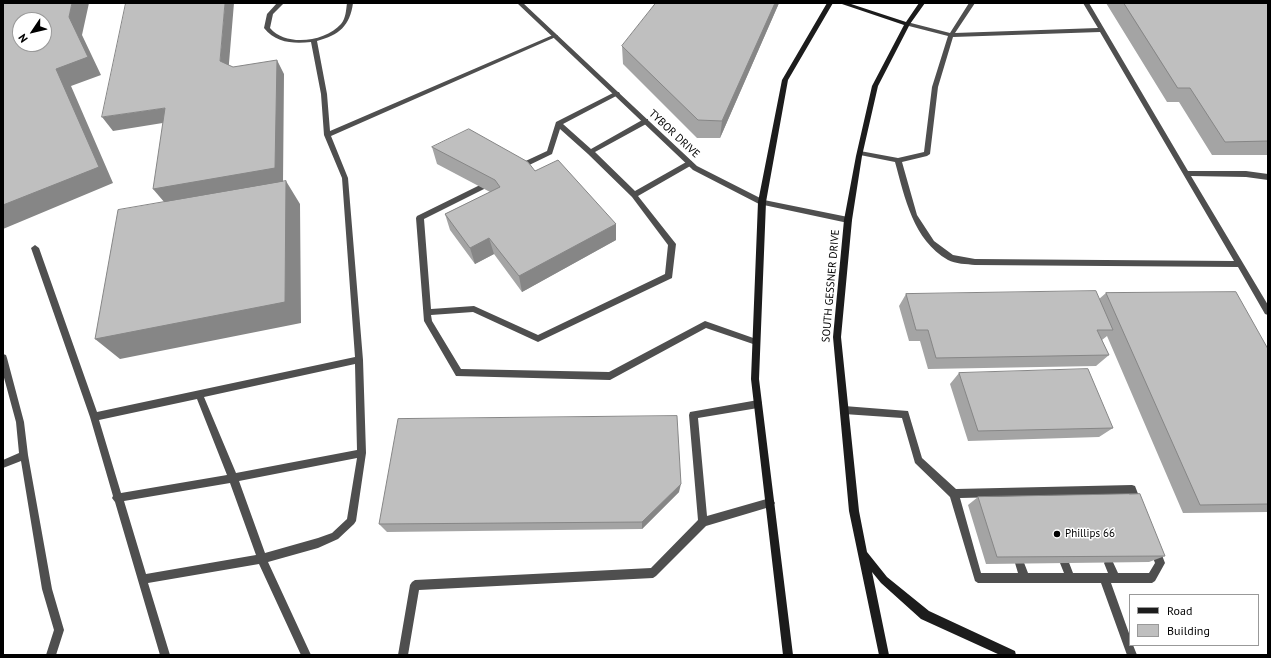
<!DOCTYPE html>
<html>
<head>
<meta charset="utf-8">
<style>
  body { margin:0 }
  #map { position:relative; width:1271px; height:658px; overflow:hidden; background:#fff; font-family:"PT Sans",sans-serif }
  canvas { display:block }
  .frame { position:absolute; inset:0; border:4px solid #000; pointer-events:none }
  .legend { position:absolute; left:1129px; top:594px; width:130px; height:52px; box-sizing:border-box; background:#fff; border:1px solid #999; margin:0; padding:5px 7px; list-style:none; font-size:12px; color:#000 }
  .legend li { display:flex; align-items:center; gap:8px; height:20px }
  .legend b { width:20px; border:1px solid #999 }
  .north { position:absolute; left:12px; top:12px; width:40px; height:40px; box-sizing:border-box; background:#fff; border:1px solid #999; border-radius:50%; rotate:235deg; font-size:11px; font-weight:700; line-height:16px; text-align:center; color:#000 }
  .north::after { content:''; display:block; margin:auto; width:14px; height:18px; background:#000; clip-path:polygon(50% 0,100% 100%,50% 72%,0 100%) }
</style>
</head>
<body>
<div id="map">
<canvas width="1271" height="658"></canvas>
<div class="frame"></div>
<ul class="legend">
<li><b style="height:5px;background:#1c1c1c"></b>Road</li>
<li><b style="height:11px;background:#bfbfbf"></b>Building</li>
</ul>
<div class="north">N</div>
</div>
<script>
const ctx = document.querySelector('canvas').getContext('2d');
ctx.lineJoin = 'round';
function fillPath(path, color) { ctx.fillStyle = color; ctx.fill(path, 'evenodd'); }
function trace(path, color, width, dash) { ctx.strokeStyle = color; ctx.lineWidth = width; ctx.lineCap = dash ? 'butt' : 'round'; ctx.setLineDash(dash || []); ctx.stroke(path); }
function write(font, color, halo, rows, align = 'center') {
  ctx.font = font + ' "PT Sans",sans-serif'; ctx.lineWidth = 3; ctx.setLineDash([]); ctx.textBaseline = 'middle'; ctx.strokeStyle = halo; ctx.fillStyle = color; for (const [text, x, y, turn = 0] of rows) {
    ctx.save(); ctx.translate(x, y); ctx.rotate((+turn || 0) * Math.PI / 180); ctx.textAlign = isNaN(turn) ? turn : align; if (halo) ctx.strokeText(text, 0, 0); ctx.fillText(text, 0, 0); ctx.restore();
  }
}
fillPath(new Path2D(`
  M277,3h7l-11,11 -3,14c16,19 55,14 71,-4 5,-6 5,-14 6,-21h6c-3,23 -14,32 -36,38l10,53 3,37 223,-96h4l1,1 -227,100 17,42 15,182 3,93 -10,68 -2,3 -16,15 -20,9 -50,14 43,93h-10l-42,-91 -111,19 22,72h-10l-45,-153 -3,-4 1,-2 -23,-79 -59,-169 4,-3 4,3 58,164 258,-55 -13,-179 -18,-43 -3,-41 -10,-52c-17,2 -35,1 -47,-14l3,-14zM355,364l2,86 -121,23 -32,-76zM197,399l30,76 -106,18 -22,-73zM357,458l-10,61 -15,14 -14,5 -53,15 -26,-72zM230,483l26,72 -110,19 -22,-73z
  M969,3h6l-20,30 143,-5 -15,-25h6l99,168h58l22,3v6l-22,-3 -55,-1 77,129v10l-3,-1 -27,-47 -263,-2c-8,-1 -20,-1 -27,-5 -35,-20 -43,-62 -53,-98l-35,-7 -3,-2 3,-2 38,7 26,-6 8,-65 16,-51 -43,-11 -1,-1 3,-2 43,11zM1100,32l134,229 -259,-2 -22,-4 -19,-14 -17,-26 -15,-53 25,-6 3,-2 8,-67 15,-50z
  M615,92h4l1,2 -57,30 28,25 53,-30h4v4l-53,29 40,39 53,-30h4v4l-54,31 38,48 -4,34 -134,64 -65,-30 -42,3 1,6 29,48 148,3 96,-51 54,19 1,2 -1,2 -3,1 -50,-17 -96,52 -154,-4 -32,-55 -8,-103 1,-2 63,-31 2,-1 3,3 -1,2 -60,30 7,90 43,-3 64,29 127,-61 3,-29 -36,-48 -44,-43 -28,-25 -8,25 -31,15h-4l-1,-2 1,-2 30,-14 9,-29z
  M3,354l3,1 1,3 17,64 4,33 24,134 12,41 -8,25h-10l8,-25 -12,-41 -21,-128 -18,7v-8l16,-7 -3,-31 -13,-48z
  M758,400l3,1 1,3 -1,3 -3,1 -60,10 9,98 63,-18 3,2 2,3 -2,3 -67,20 -50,50 -3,2 -234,12 -11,65h-10l12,-70 2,-3 3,-2 236,-12 47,-48 -9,-105 1,-3z
  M844,406l64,5 14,47 34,31 176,-4 3,1 30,77 -10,18 -3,2h-41l19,53v9h3l4,10h-10l-26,-72h-123l-3,-2 -25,-84 -35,-34 -13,-45 -58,-4 -3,-1 -1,-3 1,-3zM1129,494l26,69 -6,10h-31l-6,-13 -3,-2 -3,2 -2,3 4,10h-35l-5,-13 -3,-2 -3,2 -2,3 4,10h-36l-5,-13 -3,-2 -3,2 -2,3 3,10h-37l-21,-75z`), '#4f4f4f');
fillPath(new Path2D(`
  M517,3h6l174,163 67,34 84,17 4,3 -1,2 -3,1 -89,-19 -66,-34z`), '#4f4f4f');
fillPath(new Path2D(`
  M827,3h6l-45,77 -22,122 -7,177 34,276h-10l-32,-276 7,-177 24,-122z
  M839,3h9l58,19 13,-19h6l-15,21 -32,62 -16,70 -10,64 -11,117 18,174 8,41 20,25 42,34 86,40 1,4h-16l-79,-36 -40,-36 -9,-11 17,83h-10l-30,-144 -16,-174 11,-117 12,-64 16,-70 32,-61z`), '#1c1c1c');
fillPath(new Path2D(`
  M656,3h123l-59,135h-23l-74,-74 -1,-18z
  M1106,3h162v152h-56l-33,-53h-12z
  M432,147l103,24 81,53v16l-94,52 -28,-38 -19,10 -25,-34 -5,-16 45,-22 -53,-28z
  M1106,293l162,56v163l-85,1 -76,-177 -5,4 7,15 -13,11 -168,3 -8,-28h-11l-10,-35 7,-12 193,5z
  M959,373l154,55 -14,9 -131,4 -18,-57z
  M679,492l-37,37 -255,3 -8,-8z
  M978,497l187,59 -16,6 -163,2 -18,-59z`), '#a4a4a4');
fillPath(new Path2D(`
  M72,3h17l-7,32 19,40 -30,11 42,97 -110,46v-24l53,-136z
  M225,3h9l-6,72 -8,-14z
  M775,3h4l-59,135 2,-17z
  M277,60l7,14 -1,108 -118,21 -12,-14z
  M165,108l10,13 -62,10 -11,-14z
  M286,181l14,23 1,119 -181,36 -25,-20z
  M616,224v16l-94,52 -3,-16z
  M489,238l5,16 -19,10 -5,-16z
  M681,484l-2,8 -37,37v-7z`), '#868686');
const building = new Path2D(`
  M3,3h69l-3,14 19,40 -32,12 43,98 -96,38zM20,20h24v24h-24z
  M126,3h99l-5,58 13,6 44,-7 -2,108 -122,21 12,-81 -63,9z
  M656,3h119l-53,118 -24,-1 -76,-74z
  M1124,3h144v138l-43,1 -35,-54h-12z
  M469,129l59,33 7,9 23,-11 58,64 -97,52 -30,-38 -19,10 -25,-34 55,-27 -5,-7 -63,-33z
  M286,181l-1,121 -190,37 23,-129z
  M1096,291l17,39h-16l12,25 -173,3 -8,-28h-12l-10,-36z
  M1236,292l32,57v155l-68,1 -94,-212z
  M1088,369l25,59 -135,3 -19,-58z
  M677,416l4,68 -39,38 -263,2 19,-105z
  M1140,494l25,62 -168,1 -19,-60z`);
fillPath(building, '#bfbfbf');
trace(building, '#868686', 1);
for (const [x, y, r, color] of [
  [1057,534,4,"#000"]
]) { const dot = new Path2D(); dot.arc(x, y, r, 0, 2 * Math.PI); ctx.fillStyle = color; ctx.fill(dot); trace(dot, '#fff', 1.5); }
write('11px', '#000', '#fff', [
  ["TYBOR DRIVE",674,134,43],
  ["SOUTH GESSNER DRIVE",831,286,-85]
]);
write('11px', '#000', '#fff', [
  ["Phillips 66",1065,534]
], 'left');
</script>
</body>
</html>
